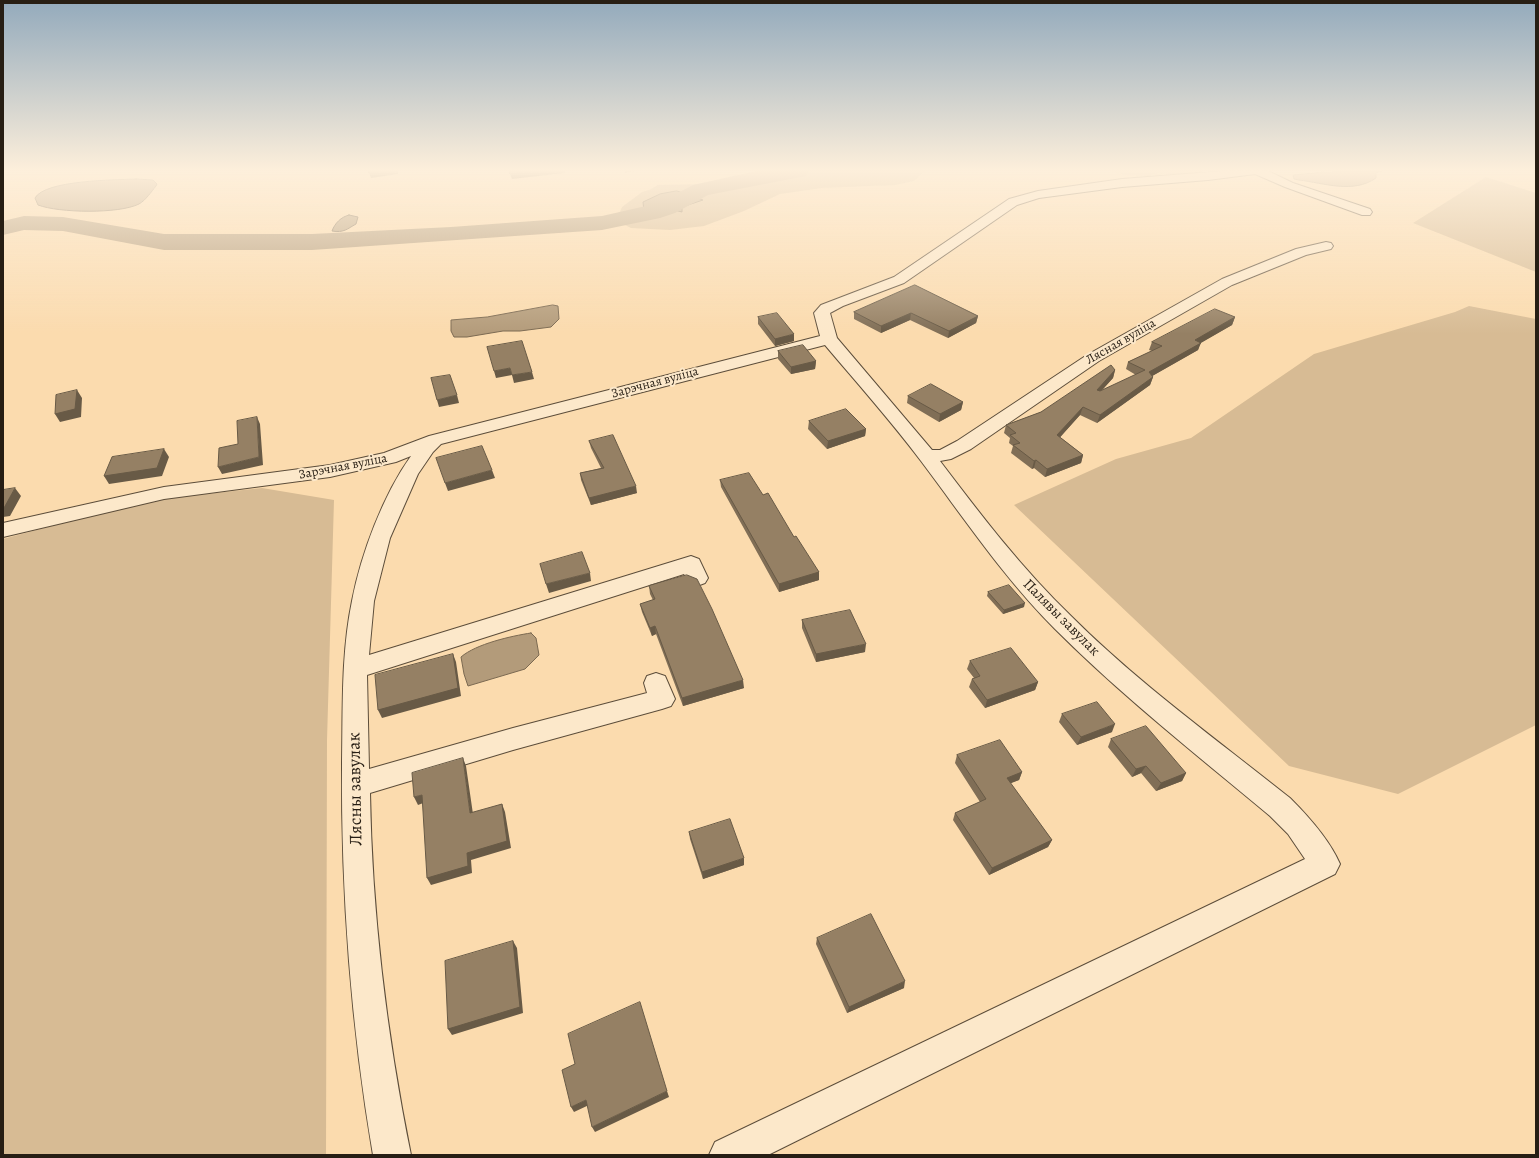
<!DOCTYPE html>
<meta charset="utf-8">
<style>
body{margin:0}
#map{position:relative;width:1539px;height:1158px;overflow:hidden;background:#fbdbae;font-family:Alegreya,serif}
canvas{display:block}
.frame{position:absolute;inset:0;border:4px solid #271e14;pointer-events:none}
</style>
<div id="map">
<canvas width="1539" height="1158"></canvas>
<div class="frame"></div>
</div>
<script>
const c = document.querySelector('canvas').getContext('2d');
c.lineJoin = 'round';
function fill(path, color) {
  c.fillStyle = color;
  c.fill(path, 'evenodd');
}
function stroke(path, color, width, dash) {
  c.strokeStyle = color;
  c.lineWidth = width;
  c.lineCap = dash ? 'butt' : 'round';
  c.setLineDash(dash || []);
  c.stroke(path);
}
function drawText(font, color, halo, rows, align = 'center') {
  c.font = font + ' Alegreya,serif';
  c.lineWidth = 4;
  c.setLineDash([]);
  c.textBaseline = 'middle';
  c.strokeStyle = halo;
  c.fillStyle = color;
  for (const [text, x, y, turn = 0] of rows) {
    c.save();
    c.translate(x, y);
    c.rotate((+turn || 0) * Math.PI / 180);
    c.textAlign = isNaN(turn) ? turn : align;
    if (halo) c.strokeText(text, 0, 0);
    c.fillText(text, 0, 0);
    c.restore();
  }
}
fill(new Path2D(`
 M761,171H925L914,181L895,185L822,188L780,194L744,211L704,226L670,230L631,228L611,218L612,216L619,214L622,207L642,192L649,190L658,185L702,184L733,181Z
 M1109,171H1206L1180,175L1158,173L1149,176L1125,175Z
 M1486,177L1536,193V272L1413,223Z
 M1469,306L1536,319V725L1398,794L1289,766L1014,505L1116,459L1191,438L1314,354L1455,312Z
 M262,488L334,500L327,740L326,1155H3V539L149,500Z`), '#d7bb94');
const water = new Path2D(`
 M1381,171L1376,173V178C1353,194 1324,183 1299,180L1294,179L1293,175L1325,172Z
 M136,179L153,180L157,184L156,186C151,192 146,200 139,204C119,214 59,213 38,205L35,198C45,180 115,180 136,179Z
 M677,191L703,200L682,207V212L667,208L652,213L644,211L643,202L660,194Z
 M349,215L358,217L356,224C347,229 344,233 332,231C335,223 341,217 349,215Z
 M553,305L558,306L559,319L551,327L520,331H503L467,337H454L451,331V320L487,317Z
 M531,633L536,638L539,655L525,669L468,686L464,674L461,657C476,644 511,636 531,633Z`);
fill(water, '#b39b7a');
stroke(water, '#7b6951', 1);
fill(new Path2D(`
 M756,171H809L806,176L708,195L675,213L660,218L602,230L312,250H164L63,231L24,230L3,235V221L24,216L63,217L164,234H312L451,227L602,216L659,203L693,185Z`), '#b39b7a');
const minor = new Path2D(`
 M1224,171H1268L1293,183L1370,209L1372,212L1370,215H1362L1285,187L1255,174L1208,180L1122,187L1039,198L1017,205L904,283L843,306L830,313L837,338L932,450H940L957,441L1087,355L1222,279L1296,249L1326,242L1331,243L1333,246L1331,249L1306,255L1232,285L1099,361L971,449L951,459L940,461C981,515 1022,569 1071,616C1138,683 1216,739 1290,798C1309,817 1329,839 1340,864L1335,874L768,1155H709L715,1142L1305,859L1288,834L1270,816C1197,755 1122,696 1055,629C1004,578 964,518 921,461C891,421 857,383 825,345L441,444L433,452L418,474L390,538L374,601L369,655L691,556L699,559L708,578L705,583L697,586L689,583L684,574L367,675L369,769L513,728L647,693L644,683L647,676L656,673L665,676L675,699L671,706L662,709L513,750L370,793C372,914 387,1036 411,1155H373C351,1025 341,894 342,762C343,709 341,654 352,601C361,554 383,495 411,456L396,462L330,477L164,499L3,537V523L164,487L330,465L384,453L429,436L820,336L814,313L821,305L894,277L1009,199L1038,191L1122,179Z`);
stroke(minor, '#5c4d3a', 2);
fill(minor, '#fce8ca');
fill(new Path2D(`
 M915,285L978,316L976,323L948,338L910,320L881,333L854,319V312Z
 M758,317L794,341L775,346L758,324Z
 M1235,317L1232,325L1200,343L1198,350L1152,376L1153,377L1150,385L1097,423L1080,415L1060,437L1083,455L1081,463L1045,477L1034,468L1032,469L1011,453L1013,446L1009,443L1010,438L1004,433L1006,425L1041,412L1115,370L1113,378L1101,391L1136,375L1126,369L1128,362L1152,351L1149,350L1152,342Z
 M778,351L816,361L815,369L791,374L778,359Z
 M908,396L963,402L961,410L939,422L907,403Z
 M809,421L866,429L865,436L827,449L808,429Z
 M589,441L637,493L591,505L581,480L580,473L601,468L591,448Z
 M720,480L763,495L819,572V580L779,592L721,487Z
 M649,586L744,688L683,706L656,634L652,636L642,612L640,604L653,600L650,594Z
 M988,592L1024,607L1003,614L987,596Z
 M802,620L865,652L816,662L802,628Z
 M970,661L1038,682L1035,690L985,708L969,687L972,679L974,678L967,669Z
 M1062,714L1112,732L1077,745L1059,722Z
 M1111,739L1186,773L1182,781L1156,791L1141,773L1132,777L1108,747Z
 M957,755L1022,772L1019,780L1010,783L1052,840L1048,847L989,875L953,820L955,813L980,802L955,763Z
 M689,832L744,865L703,879L690,839Z
 M817,938L904,988L847,1013L816,944Z`), '#806e56');
fill(new Path2D(`
 M379,171H398V174L371,178L369,173Z
 M529,171H565V173L512,179L510,174Z
 M625,171H635L625,173Z
 M911,313L910,320L881,333V326Z
 M978,316L976,323L948,338L949,331Z
 M1235,317L1232,325L1194,347L1201,343L1198,350L1147,379L1149,372L1195,340Z
 M794,334V341L775,346V339Z
 M816,361L815,369L791,374V367Z
 M510,368L512,375L496,378L494,371Z
 M1115,370L1113,378L1095,398L1097,390Z
 M532,372L534,379L514,383L512,375Z
 M1153,377L1150,385L1097,423L1100,415Z
 M77,390L82,398L81,417L60,422L55,414Z
 M457,395L459,403L439,407L437,400Z
 M963,402L961,410L939,422L940,414Z
 M1083,407L1080,415L1055,443L1057,435Z
 M257,417L260,424L263,465L222,474L218,467L259,457Z
 M866,429L865,436L827,449L828,441Z
 M164,449L169,457L162,476L109,484L104,476Z
 M1083,455L1081,463L1045,477L1047,469Z
 M1036,460L1034,468L1032,469L1034,461Z
 M492,470L495,478L448,491L445,483Z
 M636,486L637,493L591,505L589,498Z
 M15,488L21,496L10,516L3,517V508Z
 M819,572V580L779,592V584Z
 M590,573L591,581L549,593L546,584Z
 M1025,603L1024,607L1003,614L1004,610Z
 M655,626L656,634L652,636L650,628Z
 M866,644L865,652L816,662V654Z
 M453,654L456,662L461,696L382,718L378,710Z
 M743,680L744,688L683,706L682,698Z
 M1038,682L1035,690L985,708L987,700Z
 M1115,724L1112,732L1077,745L1081,737Z
 M463,758L466,766L474,821L470,813Z
 M1146,766L1141,773L1132,777L1136,769Z
 M1022,772L1019,780L1004,786L1007,778Z
 M1186,773L1182,781L1156,791L1161,783Z
 M422,795L426,802L418,805L414,797Z
 M502,804L505,812L511,848L471,860L472,873L431,885L427,878L467,853Z
 M1052,840L1048,847L989,875L992,868Z
 M744,858V865L703,879L702,872Z
 M513,941L517,948L523,1013L452,1035L448,1029Z
 M905,981L904,988L847,1013L849,1007Z
 M667,1091L669,1097L595,1132L592,1127Z
 M586,1100L589,1105L574,1112L571,1107Z`), '#685a46');
const building = new Path2D(`
 M369,171H379L369,173Z
 M510,171H529L510,174Z
 M915,285L978,316L949,331L911,313L881,326L854,312Z
 M1215,309L1235,317L1195,340L1201,343L1149,372L1153,377L1100,415L1083,407L1057,435L1083,455L1047,469L1036,460L1034,461L1013,445L1020,443L1010,435L1016,433L1006,425L1041,412L1111,365L1115,370L1097,390L1100,391L1145,370L1128,362L1162,346L1152,342Z
 M777,313L794,334L775,339L758,317Z
 M522,341L532,372L512,375L510,368L494,371L487,347Z
 M803,345L816,361L791,367L778,351Z
 M450,375L457,395L437,400L431,378Z
 M931,384L963,402L940,414L908,396Z
 M77,390L75,409L55,414L56,395Z
 M846,409L866,429L828,441L809,421Z
 M257,417L259,457L218,467L219,448L238,444L237,421Z
 M613,435L636,486L589,498L580,473L604,468L589,441Z
 M482,446L492,470L445,483L436,458Z
 M164,449L157,468L104,476L112,457Z
 M749,473L763,495L768,493L794,537L796,536L819,572L779,584L720,480Z
 M15,488L4,508H3V490Z
 M582,552L590,573L546,584L540,564Z
 M687,575L697,579L712,609L743,680L682,698L655,626L650,628L640,604L655,599L649,586Z
 M1009,585L1025,603L1004,610L988,592Z
 M850,610L866,644L816,654L802,620Z
 M1011,648L1038,682L987,700L972,679L980,676L970,661Z
 M453,654L458,688L378,710L375,675Z
 M1097,702L1115,724L1081,737L1062,714Z
 M1146,726L1186,773L1161,783L1146,766L1136,769L1111,739Z
 M1000,740L1022,772L1007,778L1052,840L992,868L955,813L986,799L957,755Z
 M463,758L470,813L502,804L507,841L467,853L468,866L427,878L422,795L414,797L412,773Z
 M730,819L744,858L702,872L689,832Z
 M871,914L905,981L849,1007L817,938Z
 M513,941L520,1007L448,1029L445,961Z
 M640,1002L667,1091L592,1127L586,1100L571,1107L562,1070L575,1064L568,1034Z`);
fill(building, '#958064');
stroke(building, '#685a46', 1);
const sky = c.createLinearGradient(0, 0, 0, 334);
sky.addColorStop(0, '#93aabc');
sky.addColorStop(0.51, '#fdefdb');
sky.addColorStop(1, '#fdefdb00');
c.fillStyle = sky;
c.fillRect(0, 0, 1539, 334);
drawText('13px', '#271e14', '#fce8ca', [
 ["Лясная вуліца",1121,342,-30],
 ["Зарэчная вуліца",655,383,-15],
 ["Зарэчная вуліца",343,467,-11]
]);
drawText('15px', '#271e14', '#fce8ca', [
 ["Палявы завулак",1061,618,45]
]);
drawText('18px', '#271e14', '#fce8ca', [
 ["Лясны завулак",356,789,-91]
]);
</script>
